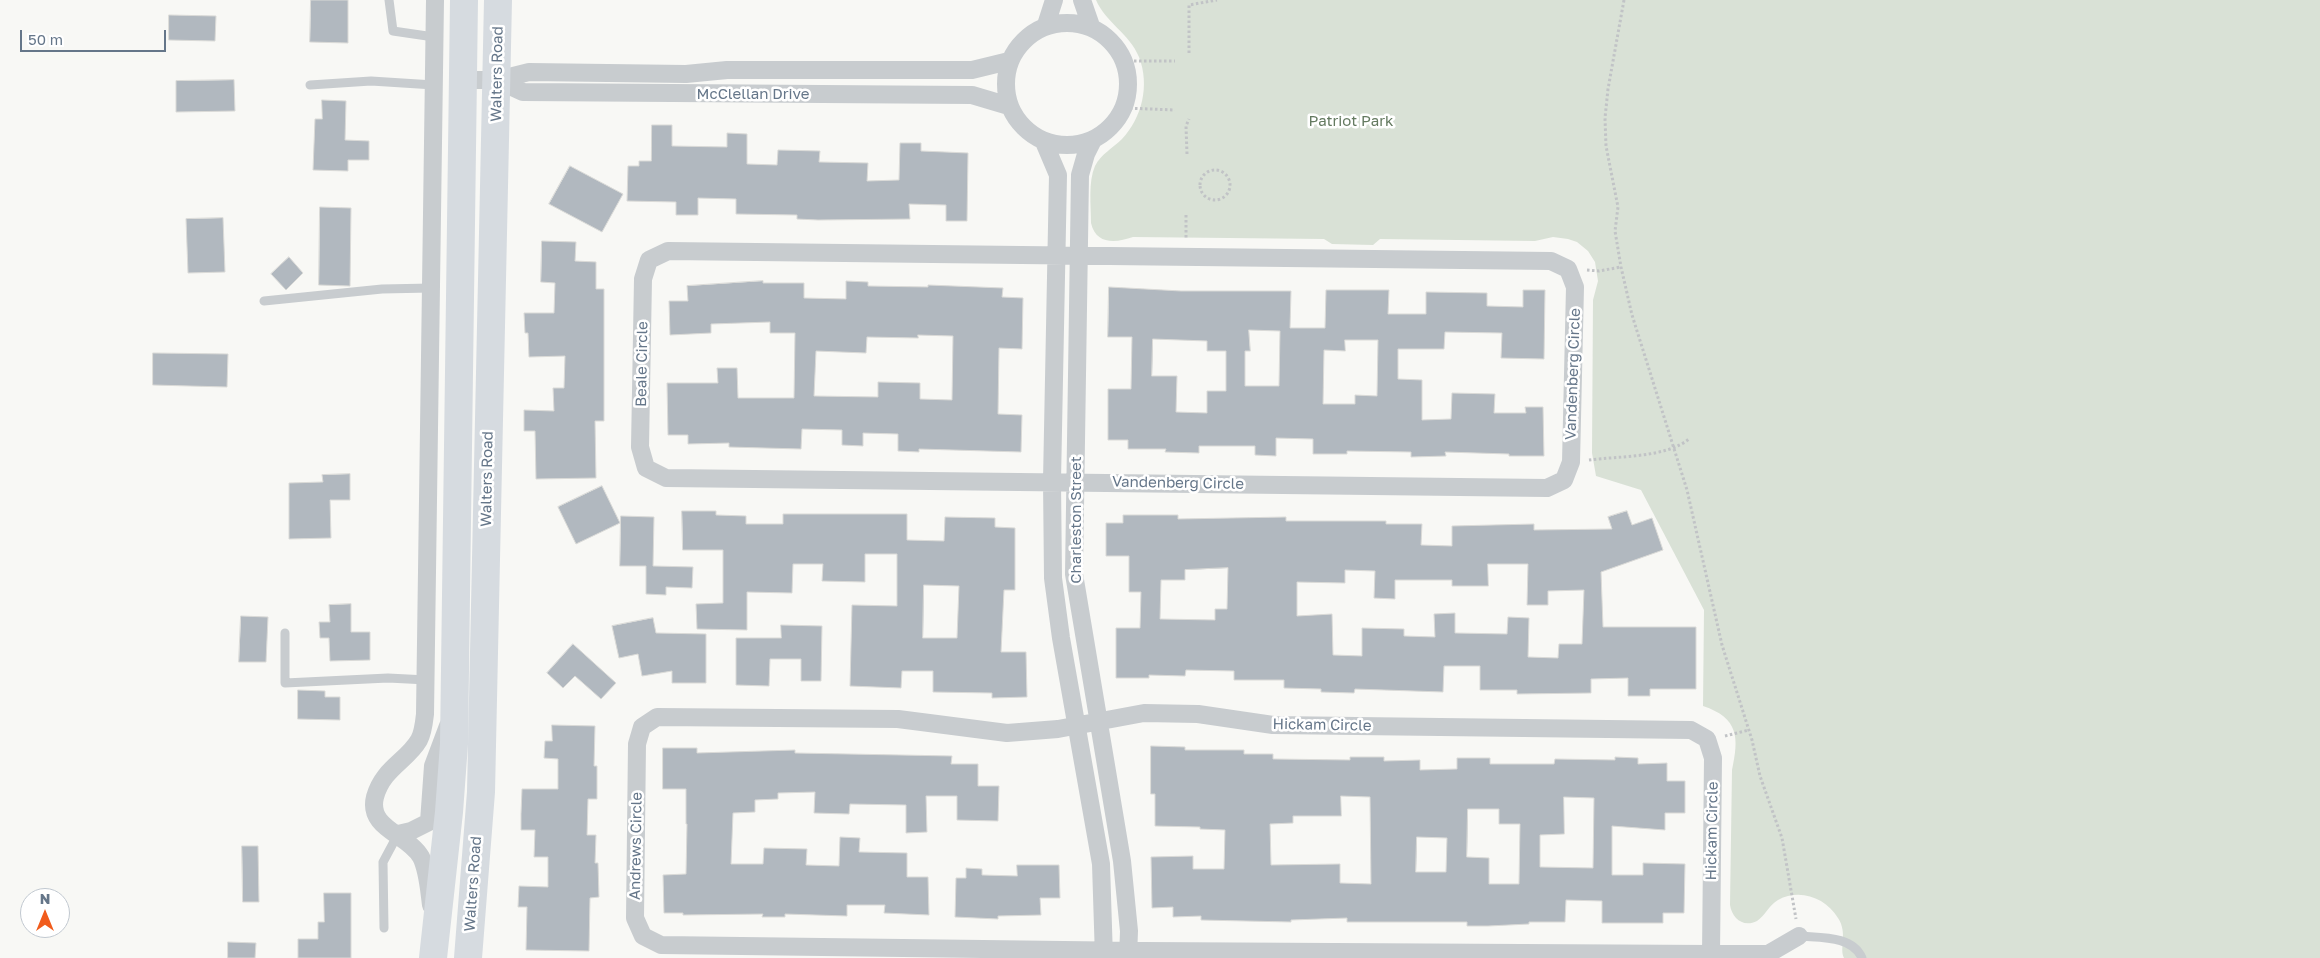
<!DOCTYPE html>
<style>
body{margin:0}
#map{position:relative;width:2320px;height:958px;overflow:hidden;background:#f8f8f5;font-family:"Golos Text",sans-serif}
canvas{display:block}
.north{position:absolute;left:20px;top:888px;width:50px;height:50px;box-sizing:border-box;background:#fff;border:1px solid #c1c8d0;border-radius:50%;rotate:0deg;font-size:14px;font-weight:700;line-height:20px;text-align:center;color:#657689}
.north::after{content:'';display:block;margin:auto;width:18px;height:22px;background:#f15c1c;clip-path:polygon(50% 0,100% 100%,50% 72%,0 100%)}
.scale{position:absolute;left:20px;top:30px;width:146px;height:22px;box-sizing:border-box;border:2px solid #657689;border-top:0;padding-left:6px;font-size:15px;line-height:18px;white-space:nowrap;color:#657689;-webkit-text-stroke:4px #fff;paint-order:stroke}
</style>
<div id="map">
<canvas width="2320" height="958"></canvas>
<div class="north">N</div>
<div class="scale">50 m</div>
</div>
<script>
const c = document.querySelector('canvas').getContext('2d');
c.lineJoin = 'round';
function fill(path, color) {
  c.fillStyle = color;
  c.fill(path, 'evenodd');
}
function stroke(path, color, width, dash) {
  c.strokeStyle = color;
  c.lineWidth = width;
  c.lineCap = dash ? 'butt' : 'round';
  c.setLineDash(dash || []);
  c.stroke(path);
}
function drawText(font, color, halo, rows, align = 'center') {
  c.font = font + ' "Golos Text",sans-serif';
  c.lineWidth = 5;
  c.setLineDash([]);
  c.textBaseline = 'middle';
  c.strokeStyle = halo;
  c.fillStyle = color;
  for (const [text, x, y, turn = 0] of rows) {
    c.save();
    c.translate(x, y);
    c.rotate((+turn || 0) * Math.PI / 180);
    c.textAlign = isNaN(turn) ? turn : align;
    if (halo) c.strokeText(text, 0, 0);
    c.fillText(text, 0, 0);
    c.restore();
  }
}
fill(new Path2D(`
 M1096,0H2320V958H1844C1839,948 1848,933 1838,918C1826,898 1800,888 1778,900C1769,905 1765,916 1757,921C1743,928 1732,918 1730,905L1732,770C1739,738 1739,718 1703,706L1704,610L1641,490L1596,476L1592,453L1593,300L1598,281L1595,262L1588,251L1577,242L1568,239L1553,237L1535,241L1380,239L1373,245L1332,244L1324,239L1133,237C1116,243 1096,245 1091,223C1091,205 1088,182 1095,166C1101,154 1113,148 1122,139C1142,118 1150,85 1139,57C1129,33 1106,23 1096,0Z`), '#d9e1d6');
const building = new Path2D(`
 M311,0H348V43L310,42Z
 M169,15L216,16L215,41L169,40Z
 M234,80L235,111L176,112V81Z
 M322,100L346,101L345,140L369,141V160H348V171L313,170L315,119H322Z
 M652,125H672V146L727,147V133L747,134V164L777,165L778,150L820,151L819,162L868,163L867,181L899,180L900,143H921V151L968,153L967,221H946V205L909,204L910,219L818,220L797,219V215L736,214V199L698,198V215H676V202L627,201L628,166H639V161H651Z
 M570,166L623,194L602,232L549,204Z
 M320,207L351,208L350,286L319,285Z
 M223,218L225,272L188,273L186,219Z
 M542,241L576,242L575,261L596,262V289H604V421H595L596,478L536,479L535,431H524V410L554,411L553,388H564L565,356L529,357L528,333H525L524,313H554L555,283L541,282Z
 M289,257L303,273L286,290L271,274Z
 M763,281V283H804V298L846,299V281L868,282V286L928,287V285L1003,288L1002,297L1023,298L1022,349L999,348L998,414L1022,415L1021,452L919,449V452L898,451V434L863,433V446L842,445V430L802,429L801,449L729,447V443L688,444V435H668L667,383H718L717,368H737L738,398H794L795,333H770V322L711,324V333L670,335L669,301H688L687,286ZM918,335L953,336L952,400L920,399V383L878,382V397L814,396L816,351L866,353L867,337L918,338Z
 M1109,287L1181,291H1291L1290,328H1325L1326,290H1389L1388,314H1426V292L1487,293V306L1523,307V290H1545L1544,359L1501,358L1502,333L1445,332L1444,349H1398V379L1422,380V420L1451,419L1452,393L1495,394L1494,413H1526L1525,407H1543L1544,456H1509V454L1445,452L1446,456L1411,457V452L1347,451V454H1313V439L1276,438V456L1255,455V446H1199V453L1165,452L1166,449H1128V440H1108V389H1131L1132,337H1108ZM1249,330L1280,331L1279,386H1245V351H1250ZM1153,339L1207,341V351H1226V391H1207V413L1176,412L1177,376H1152ZM1345,340H1378L1377,396L1355,395V404H1323L1324,350L1345,351Z
 M153,353L228,354L227,387L153,385Z
 M350,474V500H330L331,538L289,539V483L323,482L322,475Z
 M602,486L620,523L576,544L558,507Z
 M682,511H716V515L746,516V524H783V514H907V540L944,541L945,517L995,518V527L1015,528V590H1004L1001,652H1026L1027,697L992,698V693L933,692V671H902L901,688L850,686L852,605L897,606V554H865V582L822,581L823,564H793L792,593L747,592V630L697,629L696,604L723,603V550H683ZM924,585L959,586L957,638H923Z
 M1627,511L1632,525L1652,518L1663,550L1601,572L1603,627H1696V689H1650V696H1628V678L1591,679V693L1517,694V690H1480V666H1444L1443,692L1355,689L1354,693L1321,692V689L1284,688V680H1234V671L1186,670L1185,676L1149,675V678H1116V628H1140L1141,592H1129V556H1106V523H1123V515H1178V519L1286,517V521H1386V524H1422L1421,545L1452,546V526L1534,524V530L1612,529L1608,517ZM1488,564H1528L1527,605H1548V591L1584,590L1582,644H1559L1558,658L1528,657L1529,618L1508,617L1507,634L1455,633V613L1434,614L1435,637L1404,636V629L1362,628V656L1333,655L1332,614L1297,616V582L1345,583V570L1375,571L1374,598L1395,599V580H1452V586H1488ZM1228,568L1227,609H1215V620L1160,619L1161,580H1185V570Z
 M621,516L654,517L653,566L693,567L692,588L666,587V595L646,594V566H620Z
 M351,604V632H370V660L330,661L329,638H320L319,622H330L329,605Z
 M241,616L268,617L266,662H239Z
 M653,618L656,633L706,634V683H672V671L642,676L638,654L619,658L612,626Z
 M781,625L822,626L821,681H801V659H770L769,686L736,685V638H781Z
 M573,644L616,683L601,699L575,676L563,688L547,673Z
 M298,690L325,691V697H340V720L298,719Z
 M552,725L595,726L594,766H597V799H588L587,835H596L595,863H598L599,897L590,898L589,951L526,950L527,907H518L519,886L548,887V857H534L535,830H521V814L522,789H558V759L544,758L545,741H552Z
 M1151,746L1185,747V750H1244V754H1273V759L1350,760V757H1384V761L1420,760V770L1457,769V758H1490V764H1554L1555,759L1615,760V757L1638,758V764L1667,763V781H1685V813H1665V830L1612,826V875H1643V863L1685,864L1684,913H1663V923H1602V901L1566,900L1565,922H1529V924L1488,926H1467V922H1347V918L1291,920V922L1201,920V916L1173,917V907L1152,908L1151,857L1193,856V869H1224L1225,830L1200,829V827L1155,826V794H1151ZM1341,796L1370,797L1371,884L1340,883V864L1271,865L1270,824L1293,823V816H1341ZM1564,797L1594,798L1593,868L1540,867V835L1564,834ZM1468,809H1499V824H1520L1519,884H1489V858L1467,857ZM1417,837L1447,838L1446,872H1416Z
 M663,748H697V753L795,750V753L952,756L951,764H978V786H999L998,821L957,820V796H926L927,832L906,833V805L850,804L849,814L814,813L815,792L778,793V799L755,800V812L733,813L731,864H763L764,848L807,849L806,865L839,866L840,837L860,838L859,852L907,853V877H928L929,915L884,913L885,905H847V916L785,914V917H762L763,914L683,915V913H664L663,875L686,874L687,824H686V789H663Z
 M242,846H258L259,902H243Z
 M1017,865H1059L1060,898H1040L1041,915L998,916V919L955,917L956,878H966V868L982,869V875L1017,876Z
 M324,893H351V958H298V939H318V922H324Z
 M228,942L256,943L255,958H228Z`);
fill(building, '#b1b8bf');
stroke(building, '#dadad7', 1);
stroke(new Path2D(`
 M1624,0L1608,89L1605,118L1606,146L1618,207L1615,231L1621,267L1632,315L1687,490L1722,645L1752,740L1760,776L1782,838L1796,919
 M1189,53V5L1217,0
 M1124,61H1175
 M1125,108L1175,110
 M1187,154L1186,126L1189,119
 M1200 185a15 15 0 1 1 30 0a15 15 0 1 1-30 0Z
 M1186,215V239
 M1587,270L1599,271L1621,267
 M1589,460C1618,456 1668,458 1690,438
 M1725,736L1749,730`), '#c1c3c6', 3, [2.5, 2.5]);
stroke(new Path2D(`
 M389,0L393,31L434,37
 M310,85L371,81L434,85
 M264,301L382,289L431,288
 M285,633V683L388,678L427,680
 M384,928L383,862L398,834
 M1799,936C1820,938 1852,935 1862,958`), '#c8cccf', 9);
stroke(new Path2D(`
 M1082,0L1091,26
 M1006 84a61 61 0 1 1 122 0a61 61 0 1 1-122 0Z
 M1046,25L1054,0
 M463,80H497L529,72L686,74L727,70H972L1009,61
 M497,80L523,92L972,95L1009,106
 M1093,140L1086,154L1080,175L1074,574L1122,861L1129,931L1128,958
 M1044,142L1058,175L1052,481L1053,578L1061,638L1101,864L1104,958
 M668,251L1551,261L1568,269L1575,287L1571,462L1564,480L1547,488L666,478L646,468L640,447L643,279L649,260Z
 M1144,713L1198,714L1273,725L1691,730L1707,739L1713,758L1711,954L1144,951L661,945L643,936L635,918L637,744L642,727L657,717L898,719L1007,733L1058,729Z
 M398,834L411,831L429,822L433,766L448,726
 M431,905C429,890 428,871 421,857C408,834 367,829 375,797C383,768 407,761 419,740C423,733 424,723 425,714L435,0
 M1711,954H1768L1799,936`), '#c8cccf', 18);
stroke(new Path2D(`
 M433,958L449,812L454,744L464,0
 M468,958L481,792L498,0`), '#d6dbe0', 28);
drawText('15px', '#657689', '#fff', [
 ["Walters Road",497,74,-89],
 ["McClellan Drive",753,94],
 ["Beale Circle",642,364,-89],
 ["Vandenberg Circle",1573,374,-88],
 ["Walters Road",487,479,-89],
 ["Vandenberg Circle",1178,483,1],
 ["Charleston Street",1076,520,-90],
 ["Hickam Circle",1322,725,1],
 ["Hickam Circle",1712,831,-89],
 ["Andrews Circle",636,846,-89],
 ["Walters Road",473,884,-86]
]);
drawText('15px', '#647a60', '#fff', [
 ["Patriot Park",1351,121]
]);
</script>
